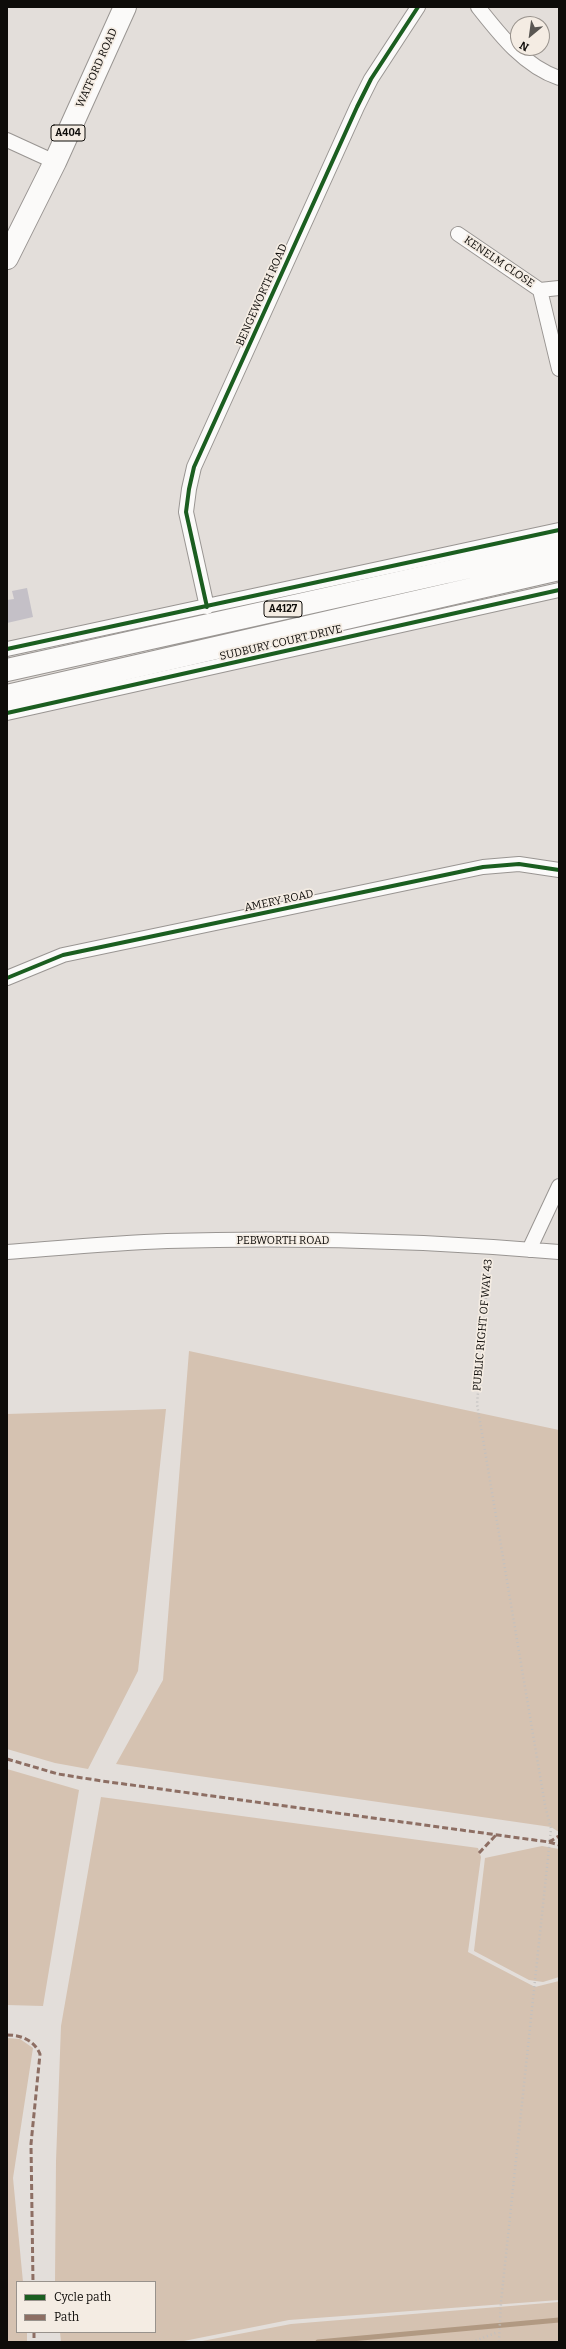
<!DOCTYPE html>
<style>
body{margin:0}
#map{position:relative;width:566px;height:2349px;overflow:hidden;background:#e3deda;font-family:Bitter,serif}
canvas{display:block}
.frame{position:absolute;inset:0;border:8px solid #0e0c09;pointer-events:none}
.legend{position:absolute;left:16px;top:2281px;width:140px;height:52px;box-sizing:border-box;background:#f4ece3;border:1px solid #98928c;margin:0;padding:5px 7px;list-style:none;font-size:12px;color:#0e0c09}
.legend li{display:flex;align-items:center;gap:8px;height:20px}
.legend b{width:20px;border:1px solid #98928c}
.north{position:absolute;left:510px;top:16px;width:40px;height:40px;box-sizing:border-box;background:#f4ece3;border:1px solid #98928c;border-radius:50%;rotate:209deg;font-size:11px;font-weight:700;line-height:16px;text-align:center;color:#0e0c09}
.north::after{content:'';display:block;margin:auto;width:14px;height:18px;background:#595652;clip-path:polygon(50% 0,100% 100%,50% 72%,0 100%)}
</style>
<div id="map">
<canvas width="566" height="2349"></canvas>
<div class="frame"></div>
<ul class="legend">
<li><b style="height:5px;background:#1b5e20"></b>Cycle path</li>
<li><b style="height:5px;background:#8d6e63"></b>Path</li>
</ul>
<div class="north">N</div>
</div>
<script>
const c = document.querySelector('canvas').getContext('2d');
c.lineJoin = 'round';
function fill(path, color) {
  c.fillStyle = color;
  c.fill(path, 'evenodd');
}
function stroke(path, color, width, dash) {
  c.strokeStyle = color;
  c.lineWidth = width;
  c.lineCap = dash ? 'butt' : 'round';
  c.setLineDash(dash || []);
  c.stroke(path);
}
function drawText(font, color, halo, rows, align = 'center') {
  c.font = font + ' Bitter,serif';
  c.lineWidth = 3.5;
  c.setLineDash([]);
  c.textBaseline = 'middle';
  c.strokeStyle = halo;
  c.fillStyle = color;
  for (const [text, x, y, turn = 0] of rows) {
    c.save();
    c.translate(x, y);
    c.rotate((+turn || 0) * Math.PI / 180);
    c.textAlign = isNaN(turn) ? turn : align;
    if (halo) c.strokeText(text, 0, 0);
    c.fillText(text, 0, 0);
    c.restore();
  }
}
fill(new Path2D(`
 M189,1351L559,1430V1832L551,1827L116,1764L163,1680Z
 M166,1409L138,1671L88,1769L55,1763L7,1749V1414Z
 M7,1769L79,1790L43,2006L7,2005Z
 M101,1797L478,1848L481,1857L468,1952L535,1987L559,1981V2300L289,2320L179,2342H61L60,2332H155V2282H55L56,2161L61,2026Z
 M542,1846L559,1849V1977L543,1982L529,1980L474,1951L485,1858Z
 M7,2038L20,2039L33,2048L13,2178L23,2282H17V2332H27V2342H7Z
 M559,2302V2342H197L291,2324Z`), '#d5c2b1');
stroke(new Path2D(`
 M318,2342L559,2320`), '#b19982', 5);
fill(new Path2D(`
 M27,588L33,617L7,623V600L14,599L12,591Z`), '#c4c0c7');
const street = new Path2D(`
 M478,7C500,35 524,66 559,78
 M7,140L55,162
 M458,234L540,290L559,369
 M540,290L559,288
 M207,607L186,512L189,489L194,467L357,107L371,79L418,7
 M7,649L559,530
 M7,713L559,590
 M7,978L63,955L483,867L519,864L559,870
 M529,1250L559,1186
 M7,1252C60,1248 114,1243 167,1241C297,1237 429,1241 559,1252`);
const primary = new Path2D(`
 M7,258L55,162L125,7
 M7,670L559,547
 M7,696L559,569`);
stroke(street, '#999592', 16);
stroke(primary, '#999592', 24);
stroke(new Path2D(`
 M489,1262L477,1404L545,1805L551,1829L501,2302L499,2342
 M472,2342L498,2332`), '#c2c0bf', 2.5, [1, 3]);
stroke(street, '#fbfaf9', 14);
stroke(primary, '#fbfaf9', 22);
stroke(new Path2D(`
 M7,1759L58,1774L102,1781L549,1842L559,1845
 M549,1842L559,1836
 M479,1853L496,1835
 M7,2035C21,2035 34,2040 40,2054L31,2144L33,2282
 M34,2332V2342`), '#8d6e63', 3, [6, 3]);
stroke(new Path2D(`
 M207,607L186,512L189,489L194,467L357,107L371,79L418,7
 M7,649L559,530
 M7,713L559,590
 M7,978L63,955L483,867L519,864L559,870`), '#1b5e20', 4);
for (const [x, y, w] of [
 [68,133,34],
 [283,609,38]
]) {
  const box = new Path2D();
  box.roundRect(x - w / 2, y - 8, w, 16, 3);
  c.fillStyle = '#f4ece3';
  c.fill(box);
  stroke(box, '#0e0c09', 1);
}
drawText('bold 10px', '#0e0c09', null, [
 ["A404",68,133],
 ["A4127",283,609]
]);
drawText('11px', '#0e0c09', '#f4ece3', [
 ["WATFORD ROAD",97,68,-66],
 ["KENELM CLOSE",499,262,34],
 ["BENGEWORTH ROAD",262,295,-66],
 ["SUDBURY COURT DRIVE",281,643,-13],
 ["AMERY ROAD",279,901,-12],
 ["PEBWORTH ROAD",283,1241],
 ["PUBLIC RIGHT OF WAY 43",483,1325,-85]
]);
</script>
